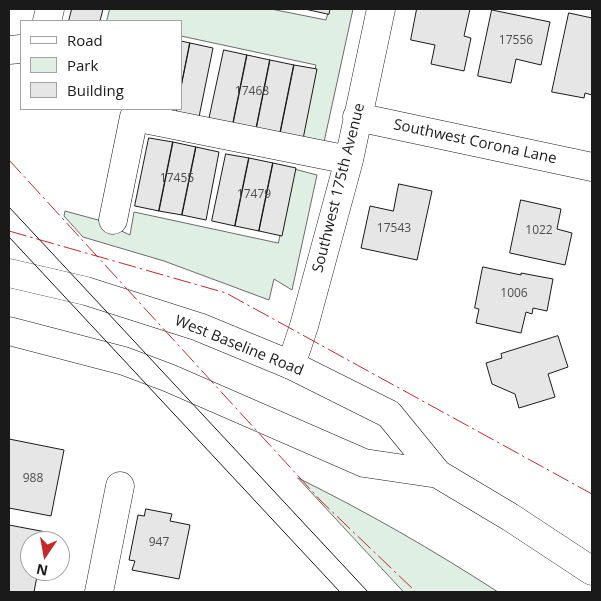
<!DOCTYPE html>
<style>
body{margin:0}
#map{position:relative;width:601px;height:601px;overflow:hidden;background:#fff;font-family:"Open Sans",sans-serif}
canvas{display:block}
.frame{position:absolute;inset:0;border:10px solid #1a1a1a;pointer-events:none}
.legend{position:absolute;left:20px;top:20px;width:162px;height:90px;box-sizing:border-box;background:#fff;border:1px solid #a3a3a3;margin:0;padding:6px 9px;list-style:none;font-size:15px;color:#1a1a1a}
.legend li{display:flex;align-items:center;gap:10px;height:25px}
.legend b{width:25px;border:1px solid #a3a3a3}
.north{position:absolute;left:20px;top:531px;width:50px;height:50px;box-sizing:border-box;background:#fff;border:1px solid #a3a3a3;border-radius:50%;rotate:192deg;font-size:14px;font-weight:700;line-height:20px;text-align:center;color:#1a1a1a}
.north::after{content:'';display:block;margin:auto;width:18px;height:22px;background:#c62828;clip-path:polygon(50% 0,100% 100%,50% 72%,0 100%)}
</style>
<div id="map">
<canvas width="601" height="601"></canvas>
<div class="frame"></div>
<ul class="legend">
<li><b style="height:6px;background:#fff"></b>Road</li>
<li><b style="height:14px;background:#e0efe3"></b>Park</li>
<li><b style="height:14px;background:#e6e6e6"></b>Building</li>
</ul>
<div class="north">N</div>
</div>
<script>
const c = document.querySelector('canvas').getContext('2d');
c.lineJoin = 'round';
function fill(path, color) {
  c.fillStyle = color;
  c.fill(path, 'evenodd');
}
function stroke(path, color, width, dash) {
  c.strokeStyle = color;
  c.lineWidth = width;
  c.lineCap = dash ? 'butt' : 'round';
  c.setLineDash(dash || []);
  c.stroke(path);
}
function drawText(font, color, halo, rows, align = 'center') {
  c.font = font + ' "Open Sans",sans-serif';
  c.lineWidth = 4;
  c.setLineDash([]);
  c.textBaseline = 'middle';
  c.strokeStyle = halo;
  c.fillStyle = color;
  for (const [text, x, y, turn = 0] of rows) {
    c.save();
    c.translate(x, y);
    c.rotate((+turn || 0) * Math.PI / 180);
    c.textAlign = isNaN(turn) ? turn : align;
    if (halo) c.strokeText(text, 0, 0);
    c.fillText(text, 0, 0);
    c.restore();
  }
}
const green = new Path2D(`
 M110,9H271L326,20L329,9H353L324,142L301,139L316,65L181,36V21H107Z
 M294,169L317,175L292,290L274,279L269,300L164,261L83,237L64,216L65,211L98,220L130,235L134,212L278,243Z
 M298,478C367,512 433,550 498,592H404Z`);
fill(green, '#e0efe3');
stroke(green, '#6a6a6a', 1);
const building = new Path2D(`
 M72,9H103L100,21H69Z
 M305,9H330L329,14Z
 M417,9H470L464,36L471,38L464,71L431,64L435,45L411,40Z
 M492,10L550,22L541,65L516,59L511,83L478,76Z
 M569,13L592,18V95L585,93L584,98L552,92Z
 M181,41L190,43L181,87Z
 M190,43L213,48L199,117L176,113L177,109H181V87Z
 M224,50L247,55L233,124L209,120Z
 M247,55L270,60L256,130L233,124Z
 M270,60L294,65L280,134L256,130Z
 M294,65L317,69L303,139L280,134Z
 M149,138L173,142L159,211L135,206Z
 M173,142L196,147L182,215L159,211Z
 M196,147L219,152L206,220L182,215Z
 M226,154L249,158L235,226L212,221Z
 M249,158L273,163L259,231L235,226Z
 M273,163L296,168L282,236L259,231Z
 M399,184L432,191L417,260L361,248L370,206L393,211Z
 M521,200L561,209L557,229L572,233L565,265L510,253Z
 M483,267L521,275V273L553,279L547,311L533,308L532,314L526,312L521,333L476,323L479,309L475,308Z
 M558,336L568,367L548,374L555,397L519,408L515,394L492,384L486,363L502,358L501,354Z
 M9,439L64,450L51,516L9,508Z
 M146,509L172,514L170,521L190,525L179,579L132,570L135,561L129,560L138,515L144,516Z
 M9,525L46,532L45,541H30V571H38L34,592H9Z`);
fill(building, '#e6e6e6');
stroke(building, '#1a1a1a', 1);
const minor = new Path2D(`
 M47,21L50,9
 M9,50L21,49
 M357,117L592,167
 M113,220L134,117L349,160
 M291,365L304,326L349,160L381,9
 M99,592L120,486`);
const major = new Path2D(`
 M9,273L86,291L199,327L291,365L389,414L438,474L510,517L592,571
 M9,331L124,361L169,378L364,463L438,474`);
stroke(minor, '#1a1a1a', 29);
stroke(major, '#1a1a1a', 29);
stroke(minor, '#fff', 28);
stroke(major, '#fff', 28);
stroke(new Path2D(`
 M9,207L368,592
 M9,237L340,592`), '#1a1a1a', 1);
stroke(new Path2D(`
 M9,160L321,501L416,592
 M9,231L226,293L592,494`), '#c62828', 1, [18, 4, 2.5, 4]);
drawText('12px', '#4d4d4d', null, [
 ["17556",516,41],
 ["17468",252,92],
 ["17455",177,179],
 ["17479",254,195],
 ["17543",394,229],
 ["1022",539,231],
 ["1006",514,294],
 ["988",33,479],
 ["947",159,543]
]);
drawText('15px', '#1a1a1a', '#fff', [
 ["Southwest Corona Lane",475,142,12],
 ["Southwest 175th Avenue",339,188,-76],
 ["West Baseline Road",239,346,22]
]);
</script>
